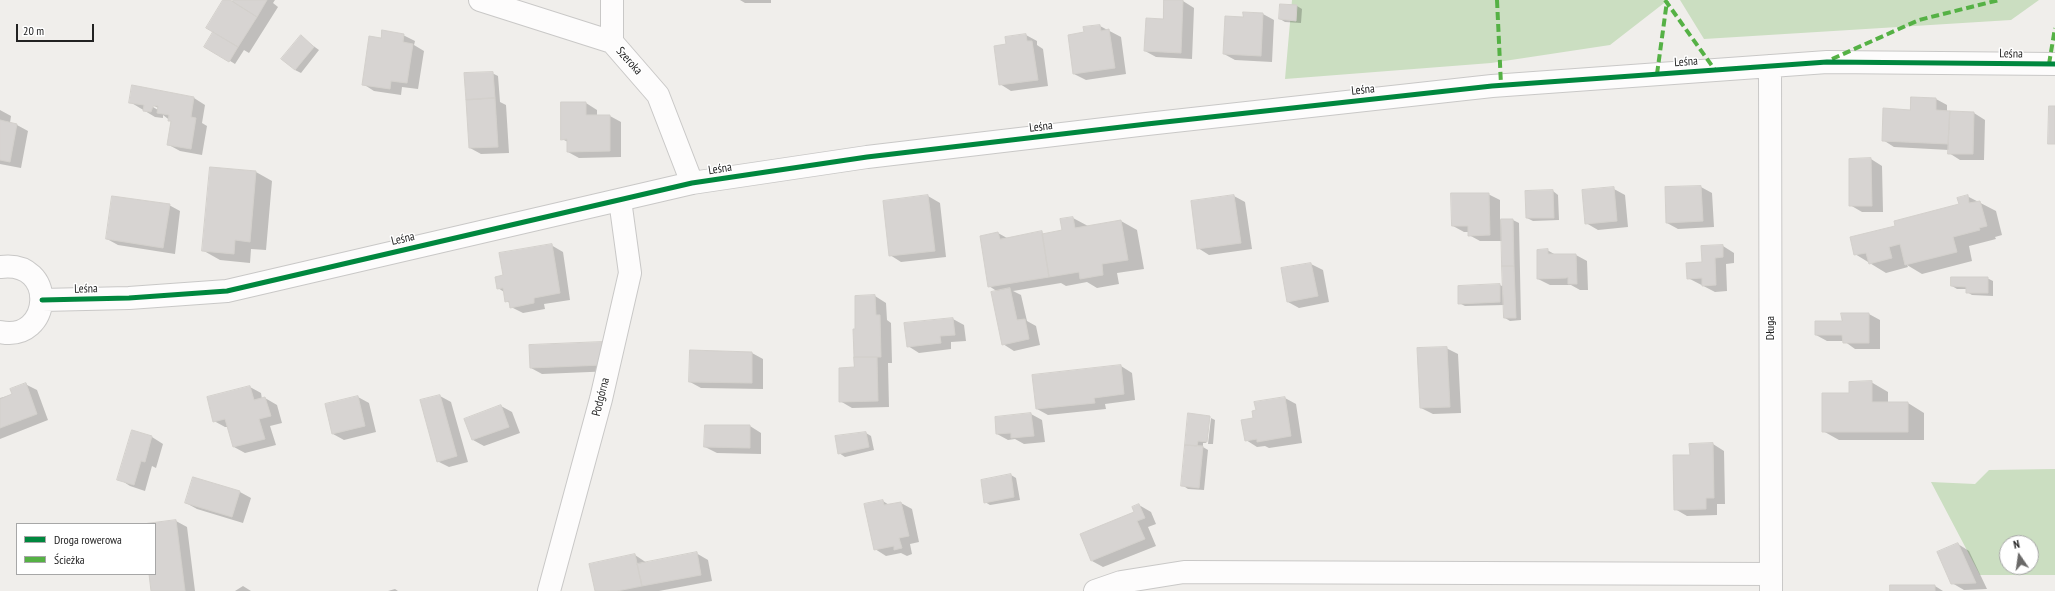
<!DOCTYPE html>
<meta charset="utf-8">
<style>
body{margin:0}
#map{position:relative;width:2055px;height:591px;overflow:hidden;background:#f0eeeb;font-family:"PT Sans Narrow",sans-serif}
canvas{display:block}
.legend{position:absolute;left:16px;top:523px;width:140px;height:52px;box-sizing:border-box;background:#fff;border:1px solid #a7a7a7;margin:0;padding:5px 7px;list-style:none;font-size:12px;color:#222}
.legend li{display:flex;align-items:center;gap:8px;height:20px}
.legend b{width:20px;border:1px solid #a7a7a7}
.north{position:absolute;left:1999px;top:535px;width:40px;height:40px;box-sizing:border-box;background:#fff;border:1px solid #a7a7a7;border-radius:50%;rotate:347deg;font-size:11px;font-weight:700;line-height:16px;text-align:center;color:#222}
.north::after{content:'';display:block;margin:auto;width:14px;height:18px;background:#6a6968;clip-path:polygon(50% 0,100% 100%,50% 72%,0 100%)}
.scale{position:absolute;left:16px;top:24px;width:78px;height:18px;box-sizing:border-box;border:2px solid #222;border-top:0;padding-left:5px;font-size:12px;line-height:14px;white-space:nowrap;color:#222;-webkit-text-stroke:3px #fff;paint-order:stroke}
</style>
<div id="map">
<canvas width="2055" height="591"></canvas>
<ul class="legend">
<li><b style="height:5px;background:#00873e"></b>Droga rowerowa</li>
<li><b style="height:5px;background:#55b145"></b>Ścieżka</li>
</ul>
<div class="north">N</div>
<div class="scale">20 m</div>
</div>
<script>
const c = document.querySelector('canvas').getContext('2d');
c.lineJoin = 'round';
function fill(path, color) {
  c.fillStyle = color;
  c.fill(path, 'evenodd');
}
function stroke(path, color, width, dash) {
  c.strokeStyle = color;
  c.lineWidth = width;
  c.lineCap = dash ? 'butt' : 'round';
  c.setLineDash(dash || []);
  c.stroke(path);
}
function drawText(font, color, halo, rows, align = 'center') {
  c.font = font + ' "PT Sans Narrow",sans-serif';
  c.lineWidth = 3;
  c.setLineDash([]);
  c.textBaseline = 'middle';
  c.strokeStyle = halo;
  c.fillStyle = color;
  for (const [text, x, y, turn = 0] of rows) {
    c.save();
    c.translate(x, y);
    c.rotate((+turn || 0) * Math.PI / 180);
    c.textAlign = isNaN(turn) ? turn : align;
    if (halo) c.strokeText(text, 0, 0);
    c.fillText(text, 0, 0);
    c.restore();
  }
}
fill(new Path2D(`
 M1292,0H1668L1610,45L1491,63L1285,79Z
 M1680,0H2039L2011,20L1704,39Z
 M2055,469V575H1980L1931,482L1975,484L1989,470ZM2007,543H2031V567H2007Z`), '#cbdec1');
fill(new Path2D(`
 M225,0L232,3L234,0H275L273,3L278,7L249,53L244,50L235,64L206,46L218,36Z
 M740,0H771V3H745Z
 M1165,1H1183L1194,8L1192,59L1156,57L1145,51L1164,20Z
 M1297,6L1302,9L1301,23L1285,22L1280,19Z
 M1263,14L1274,20L1272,62L1235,60L1224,54L1244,18Z
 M1100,26L1121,37L1126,74L1086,80L1074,74L1069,36L1085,33L1084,28Z
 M403,35L415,41L414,45L424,51L418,89L402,87L401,95L374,91L363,84L381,39Z
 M1026,35L1037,41V45L1043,49L1048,86L1011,91L1000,84L1007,45Z
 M301,37L319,50L301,73L295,70Z
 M492,73L498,76L500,102L506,105L509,153L481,154L470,148Z
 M194,98L205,105L202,123L207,126L202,155L180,151L169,145L172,122L163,115V118L155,117L130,102ZM149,103L158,108V110L148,104Z
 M1936,99L1947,105V112L1974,113L1985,120L1984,160H1960L1949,153V150L1894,147L1883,140L1911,111Z
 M562,103H586L597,110V116H610L621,122V157L579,158L568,152V142L562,139Z
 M0,110L11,116L10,123L17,125L28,131L21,168L0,164Z
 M1871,159L1882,166L1883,212H1862L1850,205Z
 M211,168L256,172L272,181L266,250L251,249L250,263L220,260L204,251Z
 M1701,187L1712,193L1714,227L1678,229L1667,223Z
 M1614,189L1625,195L1628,227L1598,230L1586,223Z
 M1553,191L1558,195L1559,220L1533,221L1527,218Z
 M1488,194L1500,200V220H1513L1519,223L1521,320L1510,321L1505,318L1504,305L1465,306L1459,303L1500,285L1504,287L1503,241H1480L1469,235V232H1464L1453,226Z
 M928,196L940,203L946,257L901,262L890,255L884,202Z
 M1234,196L1245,202L1252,249L1209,255L1198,248L1192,202Z
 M1967,196L1996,211L2002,235L1995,237L1996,239L1969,246L1972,261L1922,274L1907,265L1908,267L1886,273L1855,254L1896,226L1960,205Z
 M169,205L180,211L175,254L118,245L107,239Z
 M1073,218L1088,226L1121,221L1137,230L1144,269L1117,273L1119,284L1097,288L1087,282L1066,286L1061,283L1013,291L1021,295L1027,321L1036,326L1040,345L1014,351L1003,344L998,292L989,286L998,233L1007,238L1041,232L1045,235L1064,231Z
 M551,245L563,252L570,300L544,304L545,309L523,313L511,307L510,303L506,301L504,292L498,288Z
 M1723,246L1734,253V263L1726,264L1727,291L1715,292L1688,278Z
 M1547,250L1556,255H1576L1587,261L1588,290H1580L1571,285H1550L1538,279Z
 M1311,264L1323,270L1329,302L1299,308L1288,302L1282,269Z
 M1987,278L1993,281V296L1972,295L1967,292V289H1957L1952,286Z
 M875,296L886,303L887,320L891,323L892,363H888L889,407L852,408L840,401L855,368L856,297Z
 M1842,314H1869L1880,320V349H1855L1844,341H1827L1816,335L1843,322Z
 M953,319L964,325L966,341L951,342V349L919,353L908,346Z
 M602,343L613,349L614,371L542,374L531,368Z
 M1446,348L1458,354L1461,413L1433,414L1421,408Z
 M691,351L752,353L763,359V389L701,388L690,382Z
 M1121,366L1132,373L1135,400L1105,404L1106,409L1048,415L1037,409Z
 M1871,382L1888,392V403H1908L1924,413V440H1839L1823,431L1850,394Z
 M25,384L37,390L48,420L0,439V398L14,394Z
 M250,387L261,393L262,399L265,398L277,405L282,423L270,426L276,445L245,453L234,447L228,427H225L214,421Z
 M440,396L451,402L468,462L449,467L437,461Z
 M358,397L369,403L376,432L344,440L333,434Z
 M1285,398L1296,404L1302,443L1269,448L1265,446L1257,447L1246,440Z
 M501,406L512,412L520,433L484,446L473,440L466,419Z
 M1031,414L1042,420L1045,442L1024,444L1015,439L1008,440L997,434Z
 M1189,415L1209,417L1215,420L1213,444H1208L1211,418H1209L1206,443H1203V447L1208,450L1204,490L1188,489L1182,485Z
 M750,426L761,433V454L717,453L705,447Z
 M132,431L152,437L163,444L156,468L152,466L145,491L130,486L119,479Z
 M866,433L871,436L874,450L845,457L839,453Z
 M1713,444L1724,451L1725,504H1717V515L1687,516L1675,509L1691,456Z
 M1011,475L1016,478L1020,500L990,505L985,502Z
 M240,492L251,498L243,523L197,509L186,503Z
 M883,501L889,505L901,503L912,509L919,542L910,544L912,554L907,556L901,553L886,556L875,549Z
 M1139,505L1151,512L1156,524L1148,527L1156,546L1103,567L1092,561L1135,512Z
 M176,521L187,527L195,591H152L150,574H155V524H147Z
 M1958,544L1969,551L1987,589L1964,590L1952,583Z
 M696,553L708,560L712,581L659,591H596L635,555L647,563Z
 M243,586L251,591H235Z
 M1935,586L1943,591H1891Z
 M395,589L398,591H388Z`), '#0003');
const building = new Path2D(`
 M223,0H230L257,17L238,47L206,28Z
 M233,0H267L257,17L232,1Z
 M1164,0H1183L1181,53L1144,51L1146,18L1163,19Z
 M1280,4L1297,5L1296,21L1279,19Z
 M1243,12L1263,13L1261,56L1223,54L1225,16L1243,17Z
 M1100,25L1101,31L1109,29L1115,68L1073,74L1068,35L1084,32L1083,27Z
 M382,30L404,34L403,42L413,44L407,83L391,81L390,89L362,85L369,36L381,38Z
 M213,32L238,47L229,62L204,47Z
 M1026,34L1027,41H1032L1038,80L999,85L994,46L1006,44L1005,37Z
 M301,35L314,47L295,70L281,59Z
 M493,72L495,98L466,100L464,73Z
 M132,85L194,97L191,117L196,118L191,149L167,145L171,121H168L169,115L157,113L158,106H153L151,112L143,111L144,105L129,103Z
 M1911,97L1936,98V110L1950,111L1948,144L1882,141L1883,108L1910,110Z
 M495,98L498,147L469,148L466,100Z
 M561,102H586V115H610V151L567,152V139L561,140Z
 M2049,106H2055V144H2048Z
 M1950,111L1974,112L1973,154H1948Z
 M0,120L17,124L10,162L0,160Z
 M1871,158L1872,206H1849V159Z
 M210,167L256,171L250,242L235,240L234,254L202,251Z
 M1701,186L1703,221L1666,223L1665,187Z
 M1614,187L1617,221L1585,224L1582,190Z
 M1553,190L1554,218H1526L1525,191Z
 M1451,193H1489L1490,235L1468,236V226H1452Z
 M928,195L935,251L889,256L883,201Z
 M1234,195L1241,243L1197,249L1191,201Z
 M1968,195L1969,203L1980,201L1987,226L1979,228L1980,230L1953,237L1957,252L1905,265L1900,244L1889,247L1892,258L1869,264L1866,253L1854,255L1850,237L1895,226L1894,221L1959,204L1957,198Z
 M112,196L170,204L163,248L106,239Z
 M1073,217L1075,228L1121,220L1128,260L1102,264L1103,275L1080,279L1079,272L1049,277L1042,234L1062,230L1060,219Z
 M1501,219H1513L1514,266H1502Z
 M1042,231L1049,277L988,287L980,236L998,232L1000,239Z
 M552,244L560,293L534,298V303L510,308L509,301L505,302L503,288L497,289L495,277L503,275L499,253Z
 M1723,245V257L1715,258L1716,285L1702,286V278L1687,279L1686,263L1702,262L1701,246Z
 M1548,249V254H1576L1577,284H1568V277L1566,278L1537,279V250Z
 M1311,263L1318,296L1287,302L1281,268Z
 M1502,266H1514L1516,318H1504Z
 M1951,277H1988V293H1966V287L1951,286Z
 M1500,284V302L1458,304V286Z
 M1010,288L1017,320L1025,319L1029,339L1002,345L991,292Z
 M875,295L876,315H880L881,357H854L853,329H855V296Z
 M1841,313H1869V343H1843L1842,335H1815V321H1842Z
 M953,318L955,335L940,336L941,343L907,347L904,323Z
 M602,342L603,365L530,368L529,345Z
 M1447,347L1450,407L1420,408L1417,348Z
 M690,350L752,352V383L689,382Z
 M854,357H877L878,401L839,402V368L854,367Z
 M1121,365L1124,394L1094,398L1095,403L1036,409L1032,375Z
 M1872,381V402H1908V432H1822V393H1849V382Z
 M26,383L37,414L0,428V399L12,394L10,389Z
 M250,386L254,400L265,397L271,416L259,419L265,439L233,447L225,419L213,422L207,397Z
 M440,395L457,456L437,462L420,400Z
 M358,396L365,426L332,434L325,404Z
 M1285,397L1291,436L1257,442V439L1245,441L1241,420L1253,418L1252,411L1256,410L1254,402Z
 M501,405L509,427L472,440L464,419Z
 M1031,413L1034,436L1011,438V433L996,434L995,417Z
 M1188,413L1210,416L1207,442L1198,441L1197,446L1185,445Z
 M705,425H750V448L704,447Z
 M132,430L152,436L145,462L141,461L134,485L117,480Z
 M866,432L869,447L838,454L835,436Z
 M1713,443L1714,498H1706V509L1674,510L1673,455H1690L1689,444Z
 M1185,445L1203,446L1199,488L1181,486Z
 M1011,474L1014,497L984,503L981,480Z
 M193,477L240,491L232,517L185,503Z
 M883,500L884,505L901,502L909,536L899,538L902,548L894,550V546L874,550L864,504Z
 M1139,504L1145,518L1137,521L1145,539L1091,561L1080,534L1134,512L1132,507Z
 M176,520L185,591H151L149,574H155V524H143Z
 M1958,543L1976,583L1951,584L1937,552Z
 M697,552L701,575L642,586L637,564Z
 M635,554L642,586L617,591H595L589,564Z
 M1890,585H1935V591H1890Z`);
fill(building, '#d7d4d2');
stroke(building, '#d3d0cc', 1);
const minor = new Path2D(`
 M480,0L612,42L658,95L692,183
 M612,0V42
 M1770,66L1771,591
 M0,267C58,259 52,343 0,332
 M42,300L129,298L227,291L692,183L867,157L1147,124L1492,86L1827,62L2055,64
 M549,591L601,399L630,273L620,200
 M1095,591L1121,582L1184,572L1771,574`);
stroke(minor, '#c9c8c7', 24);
stroke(minor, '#fdfcfc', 22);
stroke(new Path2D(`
 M1497,0L1501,85
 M1665,0L1715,70
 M1832,59L1919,20L1999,0
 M2049,64L2055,28
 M1657,74L1667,1`), '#55b145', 4, [8, 4]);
stroke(new Path2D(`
 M42,300L129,298L227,291L692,183L867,157L1147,124L1492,86L1827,62L2055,64`), '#00873e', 5);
drawText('12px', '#222', '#fff', [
 ["Leśna",2011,54,1],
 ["Szeroka",629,61,48],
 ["Leśna",1686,62,-4],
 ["Leśna",1363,90,-6],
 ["Leśna",1041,127,-7],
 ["Leśna",720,169,-9],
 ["Leśna",403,239,-13],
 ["Leśna",86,289,-1],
 ["Długa",1771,328,-90],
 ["Podgórna",601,397,-76]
]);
</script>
